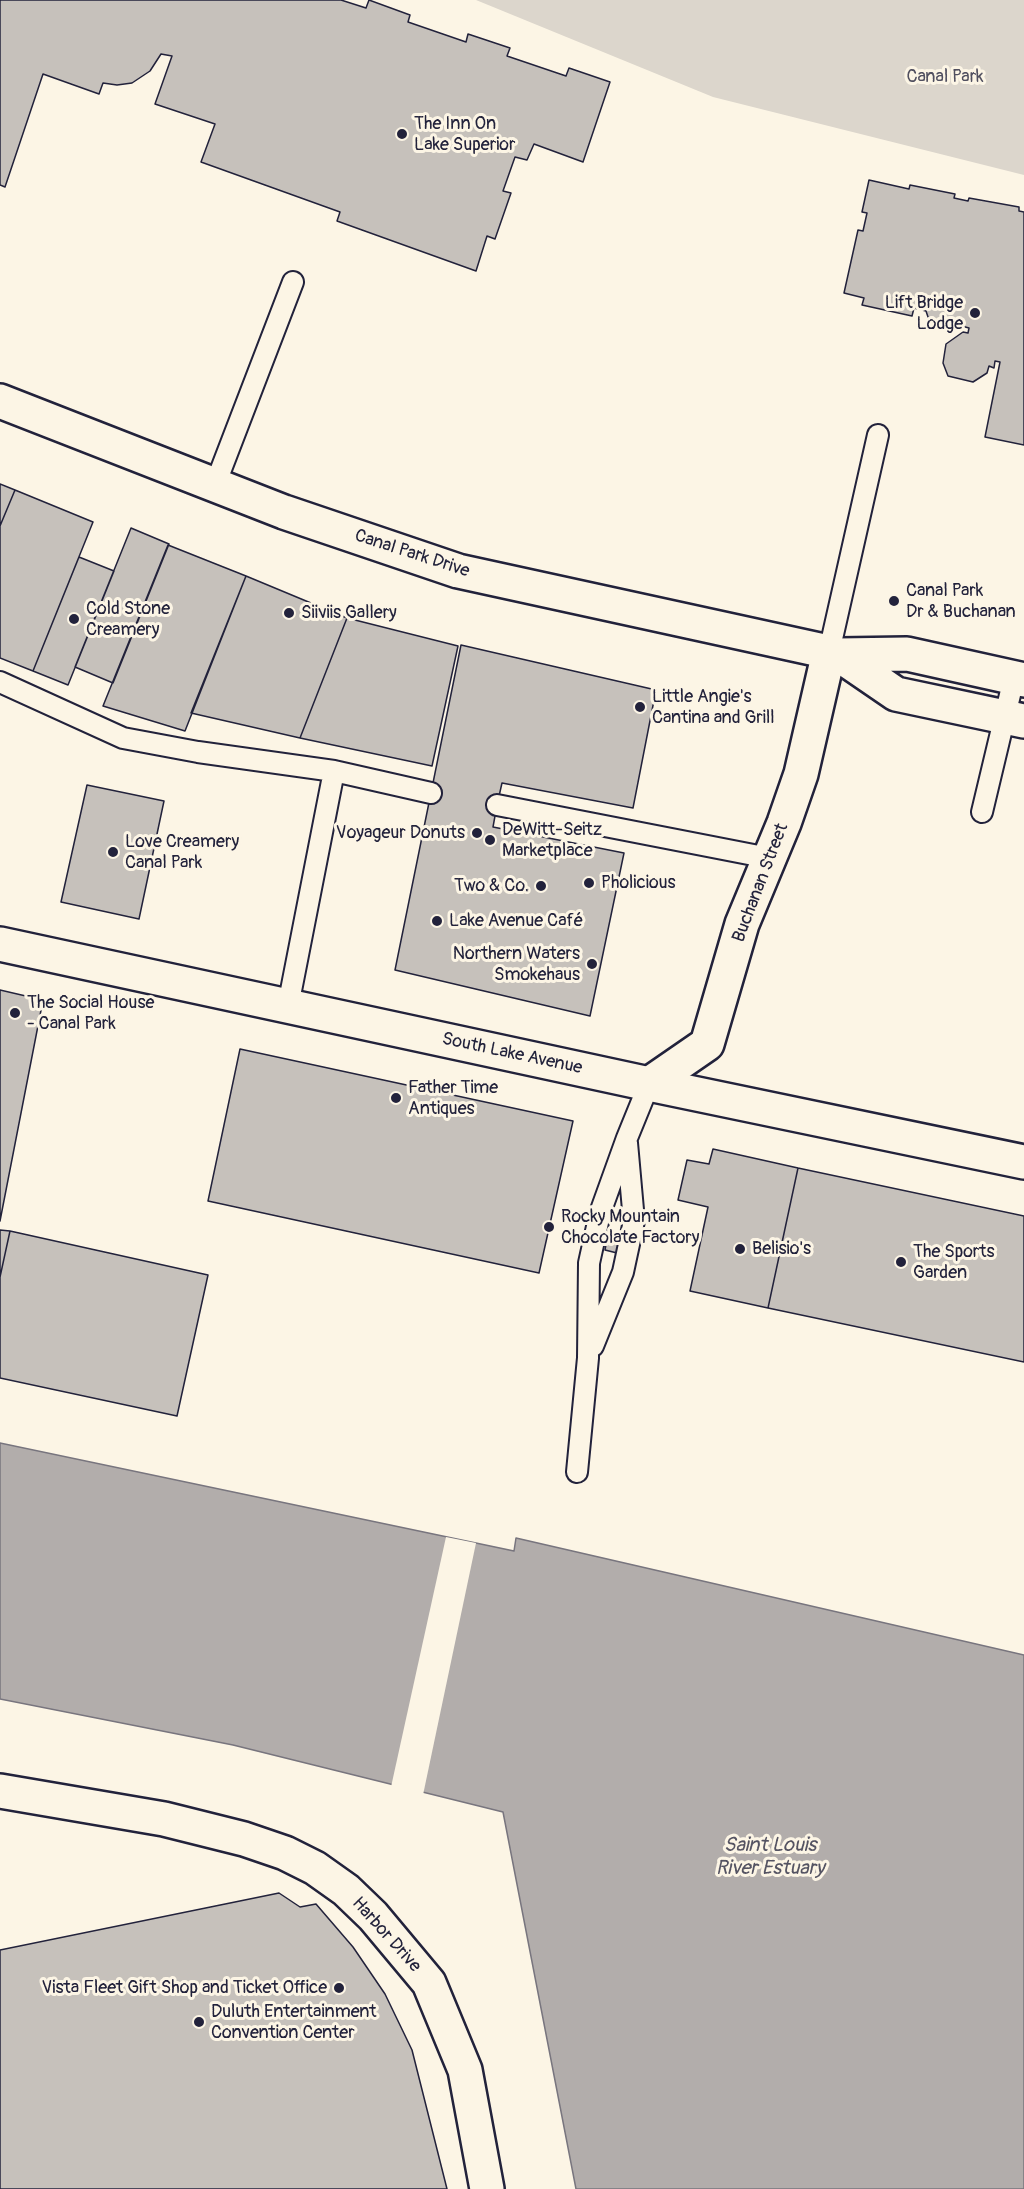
<!DOCTYPE html>
<meta charset="utf-8">
<style>
body{margin:0}
canvas{display:block;background:#fcf5e5}
</style>
<canvas width="1024" height="2189"></canvas>
<script>
const c = document.querySelector('canvas').getContext('2d');
c.lineJoin = 'round';
function fill(path, color) {
  c.fillStyle = color;
  c.fill(path, 'evenodd');
}
function stroke(path, color, width, dash) {
  c.strokeStyle = color;
  c.lineWidth = width;
  c.lineCap = dash ? 'butt' : 'round';
  c.setLineDash(dash || []);
  c.stroke(path);
}
function drawText(font, color, halo, rows, align = 'center') {
  c.font = font + ' Pangolin,sans-serif';
  c.lineWidth = 6;
  c.setLineDash([]);
  c.textBaseline = 'middle';
  c.strokeStyle = halo;
  c.fillStyle = color;
  for (const [text, x, y, turn = 0] of rows) {
    c.save();
    c.translate(x, y);
    c.rotate((+turn || 0) * Math.PI / 180);
    c.textAlign = isNaN(turn) ? turn : align;
    if (halo) c.strokeText(text, 0, 0);
    c.fillText(text, 0, 0);
    c.restore();
  }
}
fill(new Path2D(`
 M476,0H1024V175L713,97Z`), '#dcd6cc');
const water = new Path2D(`
 M0,1443L514,1551L516,1538L1024,1655V2189H576L503,1812L233,1745L0,1699Z`);
fill(water, '#b2adab');
stroke(water, '#78757e', 1.5);
fill(new Path2D(`
 M446,1537L476,1543L423,1795L391,1787Z`), '#fcf5e5');
const building = new Path2D(`
 M0,0H341L366,8L369,0L410,15L408,22L466,42L468,34L510,48L507,56L566,76L569,68L610,82L583,162L534,144L527,160L515,157L503,191L511,193L495,239L487,236L476,271L337,221L340,212L201,162L215,124L155,104L172,56L161,54L150,71L132,83L117,85L103,83L99,94L43,74L5,187L0,185Z
 M869,180L909,189L910,185L955,194L954,198L968,201L969,198L1019,207V211L1024,212V445L985,437L1000,362L995,361L994,368L989,366L987,373L973,382L948,376L943,363L946,344L963,332L968,333L969,328L928,317L926,311L914,308L912,316L862,305L864,298L844,293L858,230L863,231L867,213L862,212Z
 M0,484L15,490L0,526Z
 M15,490L93,522L33,671L0,658V526Z
 M131,528L169,544L113,683L75,667Z
 M168,545L246,576L185,731L103,706Z
 M79,557L114,571L68,685L33,671Z
 M246,576L347,618L300,738L191,713Z
 M347,618L458,646L432,766L300,738Z
 M461,645L656,690L633,808L502,783L497,805L493,827L624,853L590,1016L395,970Z
 M87,785L164,801L139,919L61,902Z
 M0,990L43,1000L0,1221Z
 M240,1049L573,1121L539,1273L208,1201Z
 M713,1149L798,1168L768,1308L690,1291L708,1207L678,1200L687,1160L709,1164Z
 M798,1168L1024,1216V1362L768,1308Z
 M0,1230L10,1231L0,1277Z
 M10,1231L208,1275L177,1416L0,1378V1277Z
 M608,1233L620,1235L617,1253L605,1250Z
 M279,1893L300,1907L316,1904L353,1947L385,1994L412,2050L447,2189H0V1950Z`);
fill(building, '#c6c1bb');
stroke(building, '#22223b', 1.5);
const service = new Path2D(`
 M215,485L293,282
 M829,652L878,435
 M0,682L123,738L198,752L334,771L288,1006
 M334,771L431,793
 M497,805L769,858
 M982,812L1014,678
 M593,1346L623,1272L634,1221L627,1143
 M577,1472L588,1358L589,1263L600,1213L627,1138L649,1084`);
const minor = new Path2D(`
 M649,1084L707,1044L742,924L784,823L801,774L829,652`);
const tertiary = new Path2D(`
 M0,401L284,512L458,571L829,652L839,655L896,694L1024,721
 M839,655L907,654L1024,680
 M0,944L649,1084L1024,1162
 M0,1791L164,1819L244,1839L285,1853L315,1868L346,1890L373,1916L429,1983L465,2070L487,2189`);
stroke(service, '#22223b', 24);
stroke(minor, '#22223b', 38);
stroke(tertiary, '#22223b', 38);
stroke(service, '#fcf5e5', 20);
stroke(minor, '#fcf5e5', 33);
stroke(tertiary, '#fcf5e5', 33);
for (const [x, y, r, color] of [
 [402,134,6,"#22223b"],
 [975,313,6,"#22223b"],
 [894,601,6,"#22223b"],
 [289,613,6,"#22223b"],
 [74,619,6,"#22223b"],
 [640,707,6,"#22223b"],
 [477,833,6,"#22223b"],
 [490,840,6,"#22223b"],
 [113,852,6,"#22223b"],
 [589,883,6,"#22223b"],
 [541,886,6,"#22223b"],
 [437,921,6,"#22223b"],
 [592,964,6,"#22223b"],
 [15,1013,6,"#22223b"],
 [396,1098,6,"#22223b"],
 [549,1227,6,"#22223b"],
 [740,1249,6,"#22223b"],
 [901,1262,6,"#22223b"],
 [339,1988,6,"#22223b"],
 [199,2022,6,"#22223b"]
]) {
  const dot = new Path2D();
  dot.arc(x, y, r, 0, 2 * Math.PI);
  c.fillStyle = color;
  c.fill(dot);
  stroke(dot, '#fcf5e5', 2);
}
drawText('18px', '#504f5f', '#fcf5e5', [
 ["Canal Park",945,77]
]);
drawText('18px', '#22223b', '#fcf5e5', [
 ["The Inn On",414,124],
 ["Lake Superior",414,145],
 ["Lift Bridge",963,303,"right"],
 ["Lodge",963,324,"right"],
 ["Canal Park",906,591],
 ["Dr & Buchanan",906,612],
 ["Cold Stone",86,609],
 ["Creamery",86,630],
 ["Siiviis Gallery",301,613],
 ["Little Angie's",652,697],
 ["Cantina and Grill",652,718],
 ["DeWitt-Seitz",502,830],
 ["Marketplace",502,851],
 ["Voyageur Donuts",465,833,"right"],
 ["Love Creamery",125,842],
 ["Canal Park",125,863],
 ["Pholicious",601,883],
 ["Two & Co.",529,886,"right"],
 ["Lake Avenue Café",449,921],
 ["Northern Waters",580,954,"right"],
 ["Smokehaus",580,975,"right"],
 ["The Social House",27,1003],
 ["- Canal Park",27,1024],
 ["Father Time",408,1088],
 ["Antiques",408,1109],
 ["Rocky Mountain",561,1217],
 ["Chocolate Factory",561,1238],
 ["Belisio's",752,1249],
 ["The Sports",913,1252],
 ["Garden",913,1273],
 ["Vista Fleet Gift Shop and Ticket Office",327,1988,"right"],
 ["Duluth Entertainment",211,2012],
 ["Convention Center",211,2033]
], 'left');
drawText('18px', '#22223b', '#fcf5e5', [
 ["Canal Park Drive",412,554,18],
 ["Buchanan Street",761,883,-69],
 ["South Lake Avenue",512,1054,12],
 ["Harbor Drive",386,1935,48]
]);
drawText('italic 20px', '#545362', '#fcf5e5', [
 ["Saint Louis",770,1846],
 ["River Estuary",770,1869]
]);
</script>
